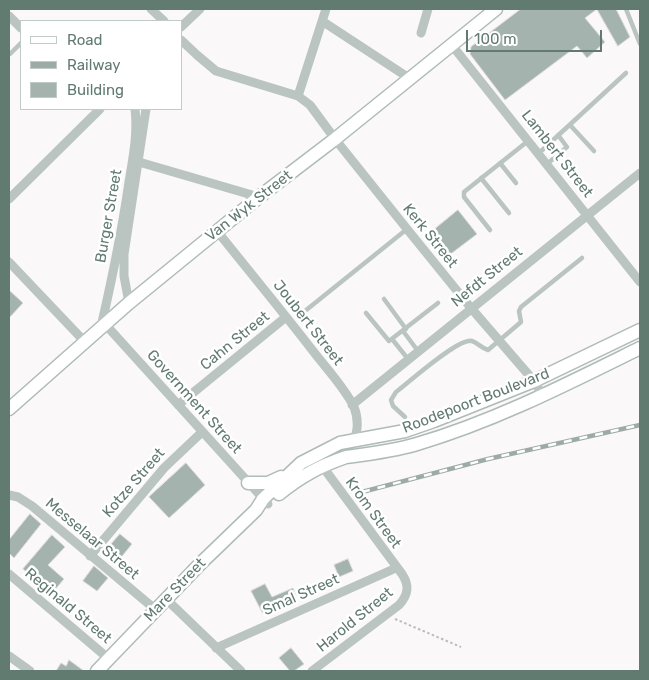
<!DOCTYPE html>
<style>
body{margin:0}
#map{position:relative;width:649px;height:680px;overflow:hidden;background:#faf8f8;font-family:Rubik,sans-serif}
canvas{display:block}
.frame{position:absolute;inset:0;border:10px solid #627b71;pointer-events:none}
.legend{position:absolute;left:20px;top:20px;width:162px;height:90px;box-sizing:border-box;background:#fff;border:1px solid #c0cac6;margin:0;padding:6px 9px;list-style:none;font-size:15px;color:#627b71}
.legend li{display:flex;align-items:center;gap:10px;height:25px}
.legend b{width:25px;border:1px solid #c0cac6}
.scale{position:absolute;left:466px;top:30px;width:136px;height:22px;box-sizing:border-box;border:2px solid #627b71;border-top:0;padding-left:6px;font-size:15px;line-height:18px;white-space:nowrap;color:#627b71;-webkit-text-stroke:4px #fff;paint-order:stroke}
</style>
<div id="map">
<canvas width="649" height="680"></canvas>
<div class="frame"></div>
<ul class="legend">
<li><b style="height:6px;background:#fff"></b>Road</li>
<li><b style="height:6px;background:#9daba6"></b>Railway</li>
<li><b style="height:14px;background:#a4b3ad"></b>Building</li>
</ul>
<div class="scale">100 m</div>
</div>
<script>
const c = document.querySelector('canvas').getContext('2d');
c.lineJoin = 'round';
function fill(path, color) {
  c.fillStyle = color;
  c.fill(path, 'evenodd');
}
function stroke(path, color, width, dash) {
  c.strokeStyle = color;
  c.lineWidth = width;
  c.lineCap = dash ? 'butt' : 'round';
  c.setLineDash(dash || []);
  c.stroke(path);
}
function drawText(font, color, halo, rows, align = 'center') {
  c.font = font + ' Rubik,sans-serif';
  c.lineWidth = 5;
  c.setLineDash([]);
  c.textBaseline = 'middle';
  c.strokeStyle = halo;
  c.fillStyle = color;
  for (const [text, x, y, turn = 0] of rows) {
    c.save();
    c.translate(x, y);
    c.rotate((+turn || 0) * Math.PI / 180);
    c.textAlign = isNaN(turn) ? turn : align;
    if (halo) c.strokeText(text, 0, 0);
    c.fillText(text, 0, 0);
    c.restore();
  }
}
const building = new Path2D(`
 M521,9H597L585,18L605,42L587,58L577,46L505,100L470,54L471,47Z
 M597,9H616L630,37L618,46Z
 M458,210L477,234L448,256L430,233Z
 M9,290L23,303L9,318Z
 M186,463L205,485L169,518L149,497Z
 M30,514L41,524L14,558L9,553V540Z
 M120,534L132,544L118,561L106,550Z
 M52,535L65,547L48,565L64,579L52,593L23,569Z
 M348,559L353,571L339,577L334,565Z
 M94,566L108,578L97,591L83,581Z
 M265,584L272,597L293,588L296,596L276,605L277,607L263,614L251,591Z
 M291,648L304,664L294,671H290L279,658Z
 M69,660L84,671H56L61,663L66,666Z`);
fill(building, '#a4b3ad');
stroke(building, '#dcdada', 1);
const secondary = new Path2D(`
 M9,409L129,303L259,197L335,139L496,9
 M248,483H268L281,477
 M279,494C301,476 320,466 346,457C369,454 394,451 417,444C495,421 567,384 640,348
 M97,671L200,564L256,510L263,499L301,463L340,443L405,431L434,421L534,381L640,330`);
stroke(secondary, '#afbbb6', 15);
stroke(new Path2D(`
 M395,619L461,647`), '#b8bebc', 2, [2.5, 2.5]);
stroke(new Path2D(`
 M626,9L640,44
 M10,54L21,43
 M570,125L594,151
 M539,153L626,73
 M500,163L516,183
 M547,164L567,147L558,135
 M481,178L509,213
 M490,230L464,197V192L528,141
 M384,299L406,329
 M305,311L407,229
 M366,313L389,341L438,303
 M403,331L418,351
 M392,339L408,359
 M405,417L393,406L391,400L396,392C408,383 459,337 472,341C478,343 481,348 488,350L521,322L519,311L521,307L582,258`), '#bac4c0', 4.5);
stroke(new Path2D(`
 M151,9L164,21
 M9,16L21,28
 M322,21L409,78
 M181,27L200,9
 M421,33L428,9
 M181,40L197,55L216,71L298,96L310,105L335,139L407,229L471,308L534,381L543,396
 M451,44L640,282
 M298,96L326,9
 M139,162L259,197
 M9,199L100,109
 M217,231C249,271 282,311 313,351C326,368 345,388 354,407C358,417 359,431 353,440
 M9,262L85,342
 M129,303L124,276V254L146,109
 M105,324L268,504
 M101,327C112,279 122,231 129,182C133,158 138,133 135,109
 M178,405L286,317
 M352,405L640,173
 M9,495L18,497L32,506L156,610
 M90,556L164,468L202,432
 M9,574L109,659
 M166,599L241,671
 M216,648L396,568
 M9,656L30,671
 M312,671L399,605C408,595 410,586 402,574L320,463`), '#bac4c0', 9);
stroke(secondary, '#fff', 12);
const rail = new Path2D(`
 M362,492L488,459L640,425`);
stroke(rail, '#9daba6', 4.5);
stroke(rail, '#fff', 2.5, [8]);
drawText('15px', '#627b71', '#fff', [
 ["Lambert Street",557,154,52],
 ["Van Wyk Street",249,206,-38],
 ["Burger Street",109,216,-80],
 ["Kerk Street",430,236,51],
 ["Nefdt Street",487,277,-39],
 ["Joubert Street",308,323,52],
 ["Cahn Street",235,341,-39],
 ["Roodepoort Boulevard",476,401,-21],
 ["Government Street",194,402,48],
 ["Kotze Street",134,483,-49],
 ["Krom Street",373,513,54],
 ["Messelaar Street",92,539,40],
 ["Mare Street",175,590,-46],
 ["Smal Street",301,595,-24],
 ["Reginald Street",68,606,40],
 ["Harold Street",355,620,-39]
]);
</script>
